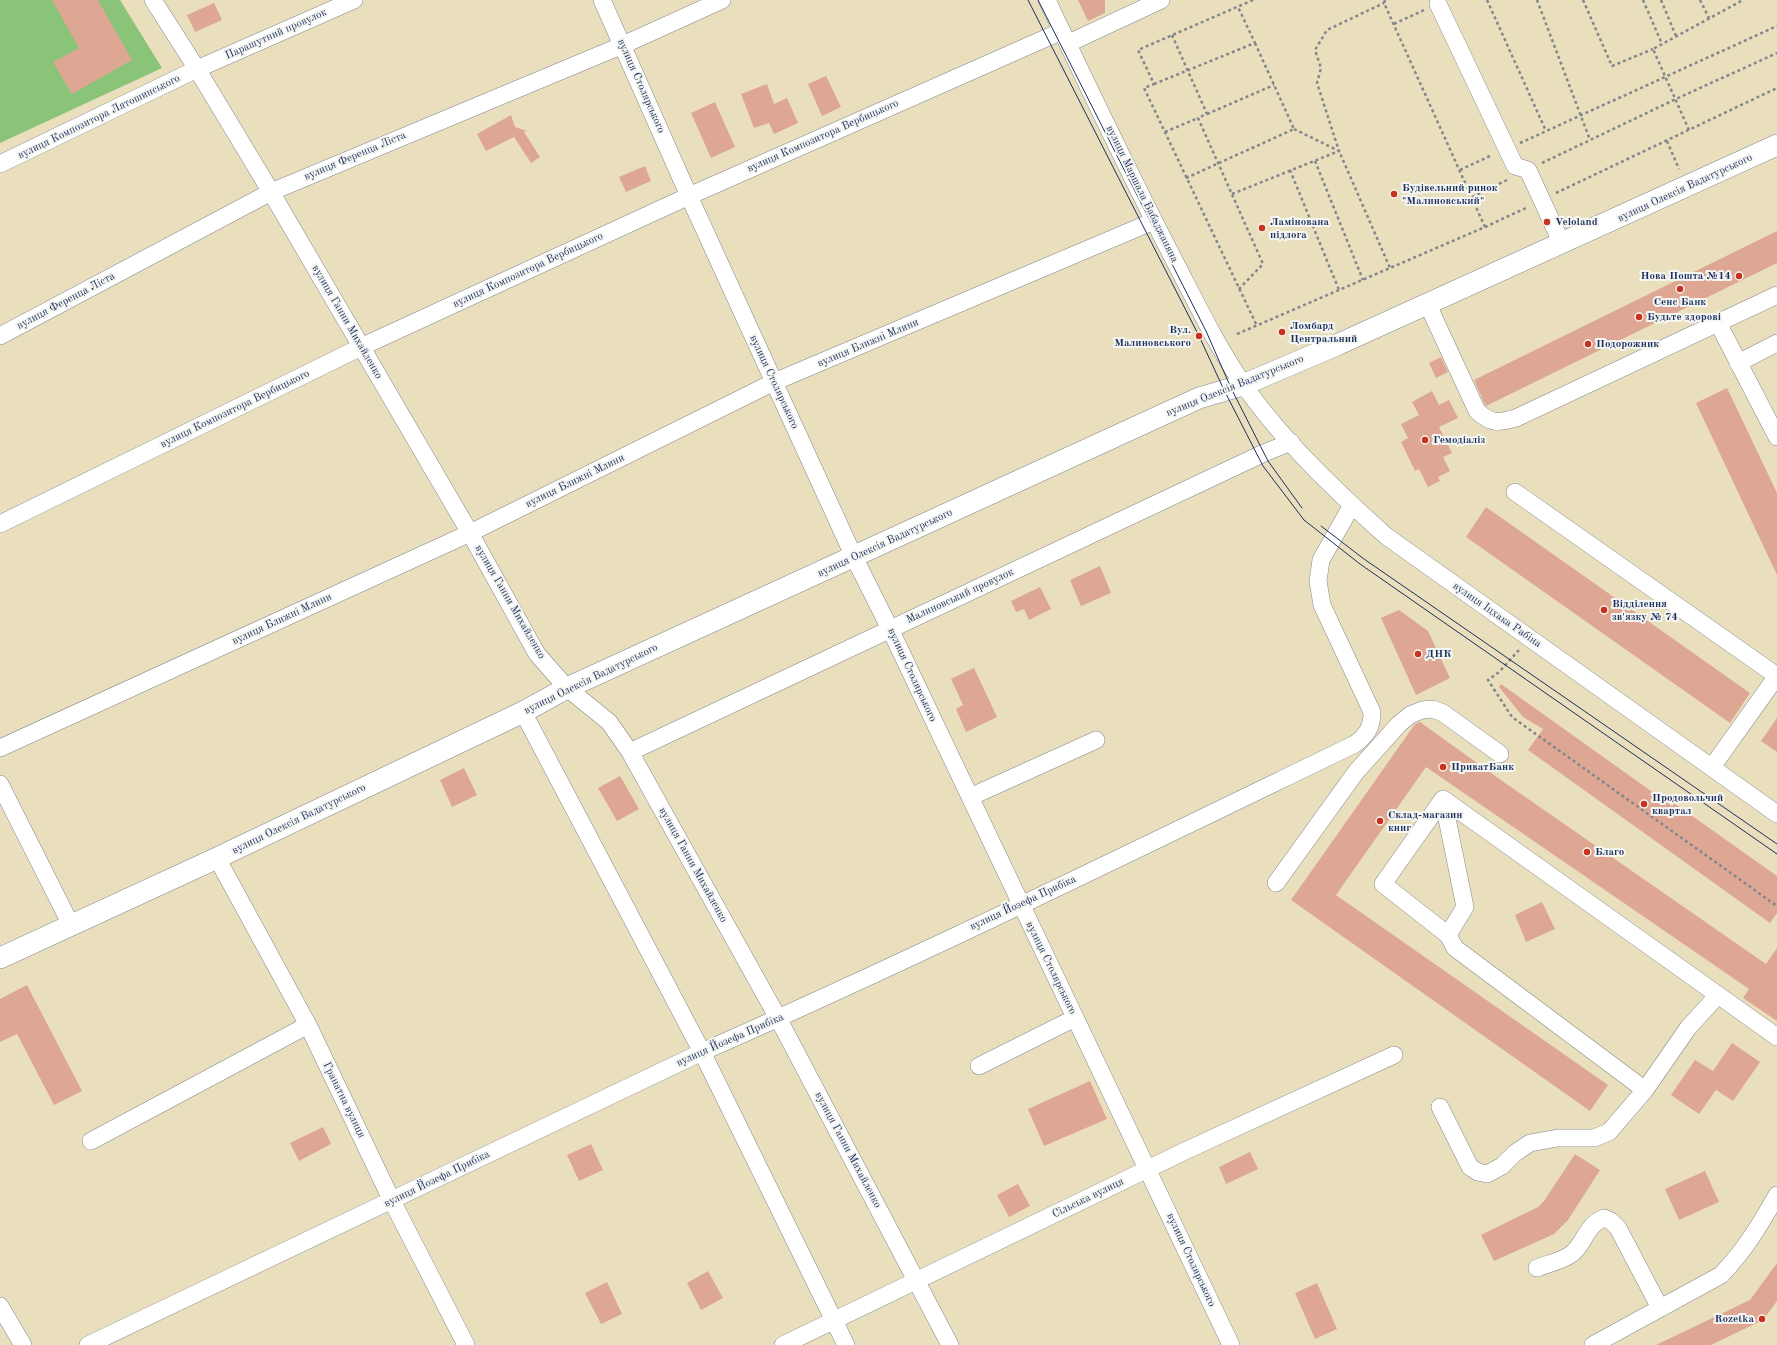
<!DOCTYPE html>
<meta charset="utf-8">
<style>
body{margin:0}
canvas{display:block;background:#eadfbc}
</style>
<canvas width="1777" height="1345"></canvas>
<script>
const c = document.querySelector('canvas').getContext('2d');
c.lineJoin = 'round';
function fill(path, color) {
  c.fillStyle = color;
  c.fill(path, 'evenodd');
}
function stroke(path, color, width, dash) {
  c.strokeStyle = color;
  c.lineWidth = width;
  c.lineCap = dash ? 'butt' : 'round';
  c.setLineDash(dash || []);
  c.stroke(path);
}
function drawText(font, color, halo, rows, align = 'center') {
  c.font = font + ' "Old Standard TT",serif';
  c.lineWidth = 4;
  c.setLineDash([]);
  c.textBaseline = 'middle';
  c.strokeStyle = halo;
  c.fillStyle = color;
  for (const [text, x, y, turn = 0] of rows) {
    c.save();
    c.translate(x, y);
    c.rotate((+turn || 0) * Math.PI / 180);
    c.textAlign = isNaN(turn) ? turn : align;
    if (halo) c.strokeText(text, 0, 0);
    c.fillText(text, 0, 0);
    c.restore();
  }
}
fill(new Path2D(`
 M0,0H120L162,68L0,143Z`), '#8ac478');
fill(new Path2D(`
 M52,0H98L132,60L72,94L53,62L79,48Z
 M1078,0H1105V13L1088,21Z
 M214,3L222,20L195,32L187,15Z
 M826,76L841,107L822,116L808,84Z
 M767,84L774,104L787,98L798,123L774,134L769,123L754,128L741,94Z
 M715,102L735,147L711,158L691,113Z
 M511,115L515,127L527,131L524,132L540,157L531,163L514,137L486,151L477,134Z
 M645,166L651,181L626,192L619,177Z
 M1777,231V263L1486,406L1485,405L1474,380Z
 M1441,357L1448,372L1436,378L1429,363Z
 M1727,388L1777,493V575L1696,403Z
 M1432,391L1439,405L1449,400L1458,418L1439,427L1452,453L1443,457L1450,471L1438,477L1440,481L1428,487L1419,469L1415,471L1401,442L1408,438L1401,424L1419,415L1412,402Z
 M1486,507L1750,693L1730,723L1466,537Z
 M1100,566L1111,593L1081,606L1070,580Z
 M1040,587L1051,609L1029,620L1024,609L1016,612L1011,601Z
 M1399,610L1428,631L1450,678L1416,695L1381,618Z
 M974,668L997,717L966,732L956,709L963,705L951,679Z
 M1501,684L1672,806L1674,803L1777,876V913L1770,923L1528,750L1543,729L1523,717L1499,687Z
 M1777,718V752L1761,741Z
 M1420,722L1498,778L1766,964L1777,948V1021L1743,998L1749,989L1426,767L1336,895L1608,1085L1590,1111L1291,900L1415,724Z
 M464,768L477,795L452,807L440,780Z
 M620,776L639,809L617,821L598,788Z
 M1542,902L1555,929L1526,942L1515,915Z
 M27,985L82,1091L54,1105L17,1034L0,1042V999Z
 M1732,1043L1760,1062L1733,1101L1716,1090L1699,1114L1671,1095L1695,1060L1713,1071Z
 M1090,1081L1107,1119L1044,1146L1028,1109Z
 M323,1127L331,1144L299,1161L290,1143Z
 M591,1144L603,1170L579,1181L567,1155Z
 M1250,1152L1258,1169L1226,1184L1219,1167Z
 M1575,1154L1600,1170L1568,1220L1554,1234L1494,1261L1481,1235L1538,1207L1544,1201Z
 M1705,1171L1719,1202L1679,1220L1665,1189Z
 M1018,1184L1030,1206L1009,1217L997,1195Z
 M1777,1263V1301L1763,1320L1711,1345H1656L1750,1300Z
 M708,1271L723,1298L701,1310L687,1283Z
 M607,1282L622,1314L601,1324L585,1293Z
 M1317,1283L1337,1329L1315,1339L1295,1293Z`), '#dea794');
const minor = new Path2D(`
 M153,0L197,69L271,192L470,533L537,654L567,688L609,722L630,752L778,1018L950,1345
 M602,0L689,196L854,557L890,629L1231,1345
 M1047,0C1088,87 1130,175 1174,260C1196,302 1216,345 1243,384C1281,439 1336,491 1386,536L1777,814
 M1438,4L1515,166L1528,170L1562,244
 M1069,43L1161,0
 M0,164L197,69L354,0
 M1428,305L1477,411C1491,424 1498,423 1516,418L1777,295
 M1718,323L1777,437
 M0,336L271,192L623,45L722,0
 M1738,363L1777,343
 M1515,492L1777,676
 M0,524L361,347L689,196L1062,31
 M523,712L702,1052L846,1345
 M0,748L470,533L774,382L1154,221
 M630,752L1264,453L1291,442
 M1712,767L1777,676
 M0,784L71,925
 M970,797L1096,740
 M1443,799L1383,884L1448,935L1455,948L1645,1090
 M1443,799L1777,1037
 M1443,799L1465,907L1448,935
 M217,858L308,1025L392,1201L466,1345
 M1276,883L1356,772L1399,724L1410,715L1422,710L1433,709L1443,713L1500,754
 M979,1066L1075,1018
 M1440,1107L1470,1167L1478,1172L1487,1174L1502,1166L1515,1153L1530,1143L1558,1138H1594L1609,1132L1645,1090L1688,1028L1718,995
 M91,1141L308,1025
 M1537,1268C1547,1264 1561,1261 1570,1255C1586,1244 1584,1226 1604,1218L1611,1221L1618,1228L1660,1308
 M0,1306L23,1345
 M88,1345L702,1052C922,955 1138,849 1355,744C1367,735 1372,727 1372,712L1322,605L1318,581L1321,560L1352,505
 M783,1345L1185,1151L1394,1055
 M1593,1345L1721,1275C1745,1250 1760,1225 1777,1195`);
const major = new Path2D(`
 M0,958L217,858L523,712L567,688L1199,398L1243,385L1339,344L1777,145`);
stroke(minor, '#82878d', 18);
stroke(major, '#82878d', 22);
stroke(new Path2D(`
 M1253,0L1138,50L1154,84L1144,88L1257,326
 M1385,0L1384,3L1485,227
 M1487,0L1546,131
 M1537,0L1590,140
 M1583,0L1612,66L1653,49
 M1643,0L1662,44
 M1661,0L1676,36
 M1700,0L1709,18
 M1394,24L1424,10
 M1172,35L1207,114L1198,118L1263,264L1239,289
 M1154,84L1255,43L1238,7
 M1207,114L1274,85
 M1294,129L1339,151L1390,268
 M1689,130L1653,49L1743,0
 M1165,132L1198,118
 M1667,141L1679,169
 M1520,143L1777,26
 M1315,161L1363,280
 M1542,163L1676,99L1777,53
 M1290,170L1339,290
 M1460,170L1492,155
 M1186,178L1294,129L1255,43
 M1556,193L1777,88
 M1232,194L1339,151L1317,83L1321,68L1315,50L1327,30L1384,3
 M1472,197L1507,180
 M1237,334L1485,227L1528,207
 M1519,650L1499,672L1488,680L1512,717L1777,906`), '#82878d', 2.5, [3, 3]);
stroke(minor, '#fff', 17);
stroke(major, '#fff', 21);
stroke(new Path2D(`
 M1028,0L1199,336L1224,390L1263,466L1304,520L1360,564L1777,854
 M1038,0L1206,331L1231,388L1268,461L1302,508
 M1321,526L1364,559L1777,844`), '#1b2f5e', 1);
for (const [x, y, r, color] of [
 [1394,194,4,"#c8321e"],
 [1547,222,4,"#c8321e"],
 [1262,228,4,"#c8321e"],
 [1739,276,4,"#c8321e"],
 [1680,289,4,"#c8321e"],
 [1639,317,4,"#c8321e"],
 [1282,332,4,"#c8321e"],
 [1199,336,4,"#c8321e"],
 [1588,344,4,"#c8321e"],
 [1425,440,4,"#c8321e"],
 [1604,610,4,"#c8321e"],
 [1418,654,4,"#c8321e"],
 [1443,767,4,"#c8321e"],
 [1644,804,4,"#c8321e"],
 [1380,821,4,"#c8321e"],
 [1587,852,4,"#c8321e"],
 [1762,1319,4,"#c8321e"]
]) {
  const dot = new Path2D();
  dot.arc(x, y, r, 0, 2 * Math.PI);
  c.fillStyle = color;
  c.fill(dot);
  stroke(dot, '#f6f6f2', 1.5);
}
drawText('11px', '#1b2f5e', '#f6f6f2', [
 ["Парашутний провулок",276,34,-24],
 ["вулиця Столярського",641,86,66],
 ["вулиця Композитора Лятошинського",99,117,-26],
 ["вулиця Композитора Вербицького",823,136,-24],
 ["вулиця Ференца Ліста",355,156,-23],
 ["вулиця Олексія Вадатурського",1685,188,-25],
 ["вулиця Маршала Бабаджаняна",1142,194,64],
 ["вулиця Композитора Вербицького",528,270,-25],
 ["вулиця Ференца Ліста",66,301,-28],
 ["вулиця Ганни Михайленко",347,322,60],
 ["вулиця Ближні Млини",868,343,-23],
 ["вулиця Столярського",774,382,65],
 ["вулиця Олексія Вадатурського",1235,386,-22],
 ["вулиця Композитора Вербицького",235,409,-26],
 ["вулиця Ближні Млини",575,481,-26],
 ["вулиця Олексія Вадатурського",885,543,-25],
 ["Малиновський провулок",960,596,-25],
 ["вулиця Ганни Михайленко",510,602,60],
 ["вулиця Іцхака Рабіна",1497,615,35],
 ["вулиця Ближні Млини",282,619,-25],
 ["вулиця Столярського",912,675,65],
 ["вулиця Олексія Вадатурського",591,679,-26],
 ["вулиця Олексія Вадатурського",299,819,-26],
 ["вулиця Ганни Михайленко",693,865,61],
 ["вулиця Йозефа Прибіка",1023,903,-25],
 ["вулиця Столярського",1051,968,64],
 ["вулиця Йозефа Прибіка",730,1040,-24],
 ["Гранатна вулиця",344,1100,64],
 ["вулиця Ганни Михайленко",848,1150,62],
 ["вулиця Йозефа Прибіка",437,1179,-26],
 ["Сільська вулиця",1088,1198,-26],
 ["вулиця Столярського",1191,1260,65]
]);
drawText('bold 11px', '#1b2f5e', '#f6f6f2', [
 ["Будівельний ринок",1402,188],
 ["\"Малиновський\"",1402,201],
 ["Ламінована",1270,222],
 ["підлога",1270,235],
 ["Veloland",1555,222],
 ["Нова Пошта №14",1731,276,"right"],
 ["Сенс Банк",1680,302,"center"],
 ["Будьте здорові",1647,317],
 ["Ломбард",1290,326],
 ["Центральний",1290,339],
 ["Вул.",1191,330,"right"],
 ["Малиновського",1191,343,"right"],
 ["Подорожник",1596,344],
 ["Гемодіаліз",1433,440],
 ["Відділення",1612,604],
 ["зв'язку № 74",1612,617],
 ["ДНК",1426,654],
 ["ПриватБанк",1451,767],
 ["Продовольчий",1652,798],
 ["квартал",1652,811],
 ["Склад-магазин",1388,815],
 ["книг",1388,828],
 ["Благо",1595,852],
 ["Rozetka",1754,1319,"right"]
], 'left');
</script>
